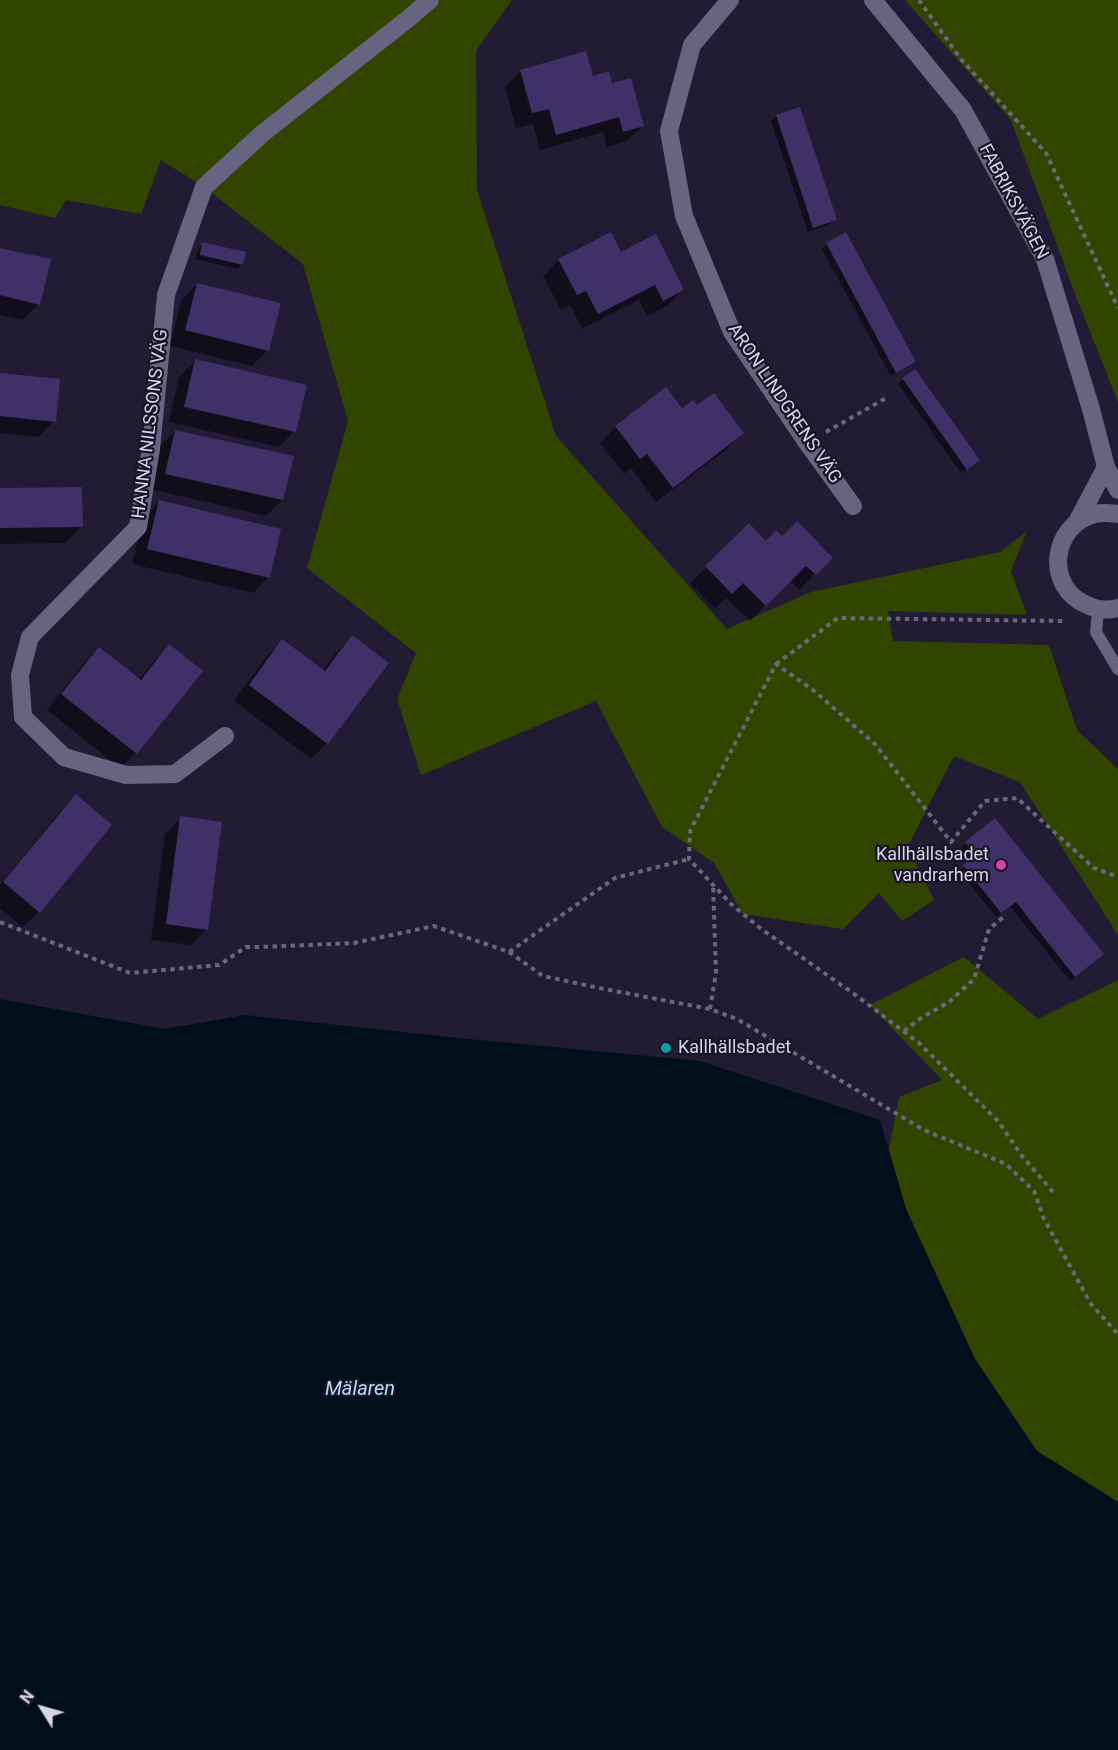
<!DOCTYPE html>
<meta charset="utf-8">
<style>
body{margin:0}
#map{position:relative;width:1118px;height:1750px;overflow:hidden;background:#211c34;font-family:Roboto,sans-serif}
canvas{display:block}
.north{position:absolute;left:12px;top:1678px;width:60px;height:60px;-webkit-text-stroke:4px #18122a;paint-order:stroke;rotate:307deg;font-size:16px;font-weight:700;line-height:24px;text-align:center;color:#d7d4e5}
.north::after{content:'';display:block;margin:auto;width:21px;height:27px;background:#d7d4e5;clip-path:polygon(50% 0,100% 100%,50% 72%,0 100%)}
</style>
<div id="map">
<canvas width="1118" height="1750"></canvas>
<div class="north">N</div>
</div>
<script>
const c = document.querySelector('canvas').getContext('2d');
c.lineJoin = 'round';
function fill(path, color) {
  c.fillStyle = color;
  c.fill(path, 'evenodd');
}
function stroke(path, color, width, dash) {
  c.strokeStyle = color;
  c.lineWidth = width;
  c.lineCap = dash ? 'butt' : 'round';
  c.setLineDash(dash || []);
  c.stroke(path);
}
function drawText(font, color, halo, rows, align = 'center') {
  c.font = font + ' Roboto,sans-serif';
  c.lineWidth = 4.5;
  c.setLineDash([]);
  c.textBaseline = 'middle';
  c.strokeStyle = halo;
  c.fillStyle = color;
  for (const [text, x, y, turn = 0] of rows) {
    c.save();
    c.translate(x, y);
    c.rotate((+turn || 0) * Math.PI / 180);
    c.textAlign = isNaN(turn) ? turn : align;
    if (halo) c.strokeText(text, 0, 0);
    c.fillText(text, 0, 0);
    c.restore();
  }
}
fill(new Path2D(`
 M0,0H512L476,51L477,190L556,436L727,629L811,592L1000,552L1027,531L1011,571L1027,615L888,611L893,641L1049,645L1077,730L1118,769V935L1020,782L954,756L908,846L934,900L902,921L879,893L843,929L743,914L714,863L662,827L596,701L421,775L397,699L416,653L307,568L348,421L303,264L204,187L161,160L141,214L66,200L55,218L0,205Z
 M905,0H1118V402L1075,294L1011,120Z
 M964,957L1038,1019L1118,980V1502L1037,1451L975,1359L906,1209L889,1150L899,1097L942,1080L870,1005Z`), '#324500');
fill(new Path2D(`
 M0,999L164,1029L245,1015L458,1038L700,1061L880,1120L906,1209L975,1359L1037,1451L1118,1502V1750H0Z`), '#00101b');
fill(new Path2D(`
 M521,71L611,85L643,125L627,141L607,147L603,132L540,150L533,124L516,128L505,87Z
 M799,109L835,220L830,224L808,232L771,121L776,116Z
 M203,244L242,264L237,269L195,259L198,249Z
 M827,244L915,361L910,366L891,376L822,249Z
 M0,249L39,304L23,320L0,315Z
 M621,254L683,290L667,306L647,316L639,300L582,329L570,305L561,310L543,276L559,260Z
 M197,284L268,350L252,366L170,346L181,300Z
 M195,361L294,431L279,447L169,422L179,377Z
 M0,375L54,421L38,437L0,433Z
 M903,379L973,465L961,473L898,384Z
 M697,407L742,433L727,449L656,502L631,468L624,474L600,443L616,427Z
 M175,431L282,500L266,516L150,489L159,447Z
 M0,490L81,527L65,543L0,544Z
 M159,502L269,577L253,593L132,564L143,518Z
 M748,526L766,543L782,538L831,558L799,590L790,581L750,621L726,598L715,609L690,583Z
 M352,637L327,743L311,759L234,701L266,657L282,641L322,671L336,653Z
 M169,646L136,753L120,768L47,710L83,664L99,649L139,680L153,662Z
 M76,796L39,912L23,927L0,908V885L60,812Z
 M181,818L207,929L191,945L151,940L165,834Z
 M966,843L1097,959L1070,981L1010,906L996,917L959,871L972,861L961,848Z`), '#0007');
fill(new Path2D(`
 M586,51L593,76L609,71L612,83L631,78L644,126L623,132L619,117L556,135L549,109L532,113L520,70Z
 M800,107L837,220L813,228L776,115Z
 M611,232L621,252L656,234L684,290L663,301L655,285L598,314L586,291L577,295L558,259Z
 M846,232L916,362L896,373L826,243Z
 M202,242L246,252L243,265L200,255Z
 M0,248L51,259L40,305L0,295Z
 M197,283L281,303L269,351L185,330Z
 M195,359L307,385L296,432L184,407Z
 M915,369L980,460L967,470L902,378Z
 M0,373L60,379L56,422L0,416Z
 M666,387L682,408L693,400L697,405L714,393L744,433L673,488L647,454L640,459L615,426Z
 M175,430L294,456L283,500L165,474Z
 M82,487L83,527L0,528V488Z
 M159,500L281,529L270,578L147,549Z
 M797,521L833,558L816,575L806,566L766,606L743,583L732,594L705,566L749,523L766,541L776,530L782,536Z
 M352,635L389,663L328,744L249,685L282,639L325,671Z
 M169,644L203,671L137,754L61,694L99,647L141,680Z
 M76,794L112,825L40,913L3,882Z
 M180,816L222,822L208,930L166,924Z
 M995,818L1104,954L1075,977L1016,902L1001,913L963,865L976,855L965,842Z`), '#3f3068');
stroke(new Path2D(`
 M919,0L960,58L1046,153L1118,308
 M826,432L888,397
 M776,664L838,618L1064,621L1063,619
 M0,922L130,973L219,965L246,947H260L354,943L434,926L509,952L615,878L689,859
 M509,952L543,976L604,989L710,1009L737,1019L924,1130L1006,1164L1034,1191L1044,1219L1091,1304L1118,1334
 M710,1009L716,973L713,884
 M904,1031L921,1018L949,1002L974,979L989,929L1006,915
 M1053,1192L1022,1156L998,1121L919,1043L857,996L760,928L731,904L689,859L690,831L776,664L813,690L875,744L951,842L985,801L1017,798L1094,868L1118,877`), '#6b677c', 4, [4.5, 4.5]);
stroke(new Path2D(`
 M1098,610L1096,632L1118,669`), '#686380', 12);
stroke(new Path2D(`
 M730,0L692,45L669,131L684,216L732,332L808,444L853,506
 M225,736L175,774L126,775L64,757L23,717L20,675L30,637L138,527L151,449L166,295L204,187L263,133L409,18L430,0`), '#686380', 18);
stroke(new Path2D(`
 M873,0L963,110L1045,259L1091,409L1106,467L1118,490
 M1118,514C1110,513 1103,512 1095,514C1051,525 1044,587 1087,605C1097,610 1106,611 1118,608
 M1077,522L1106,467`), '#686380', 18);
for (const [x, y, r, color] of [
 [1001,865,6,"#d1479c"],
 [666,1048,6,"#0f9aa8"]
]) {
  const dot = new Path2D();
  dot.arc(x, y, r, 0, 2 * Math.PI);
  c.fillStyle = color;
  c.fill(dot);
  stroke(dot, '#18122a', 2);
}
drawText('18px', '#d7d4e5', '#18122a', [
 ["FABRIKSVÄGEN",1013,202,62],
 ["ARON LINDGRENS VÄG",784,404,56],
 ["HANNA NILSSONS VÄG",151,424,-83]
]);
drawText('18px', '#d7d4e5', '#18122a', [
 ["Kallhällsbadet",989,855],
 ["vandrarhem",989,876],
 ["Kallhällsbadet",678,1048,"left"]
], 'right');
drawText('italic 20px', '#b6ddf2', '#18122a', [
 ["Mälaren",360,1390]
]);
</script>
